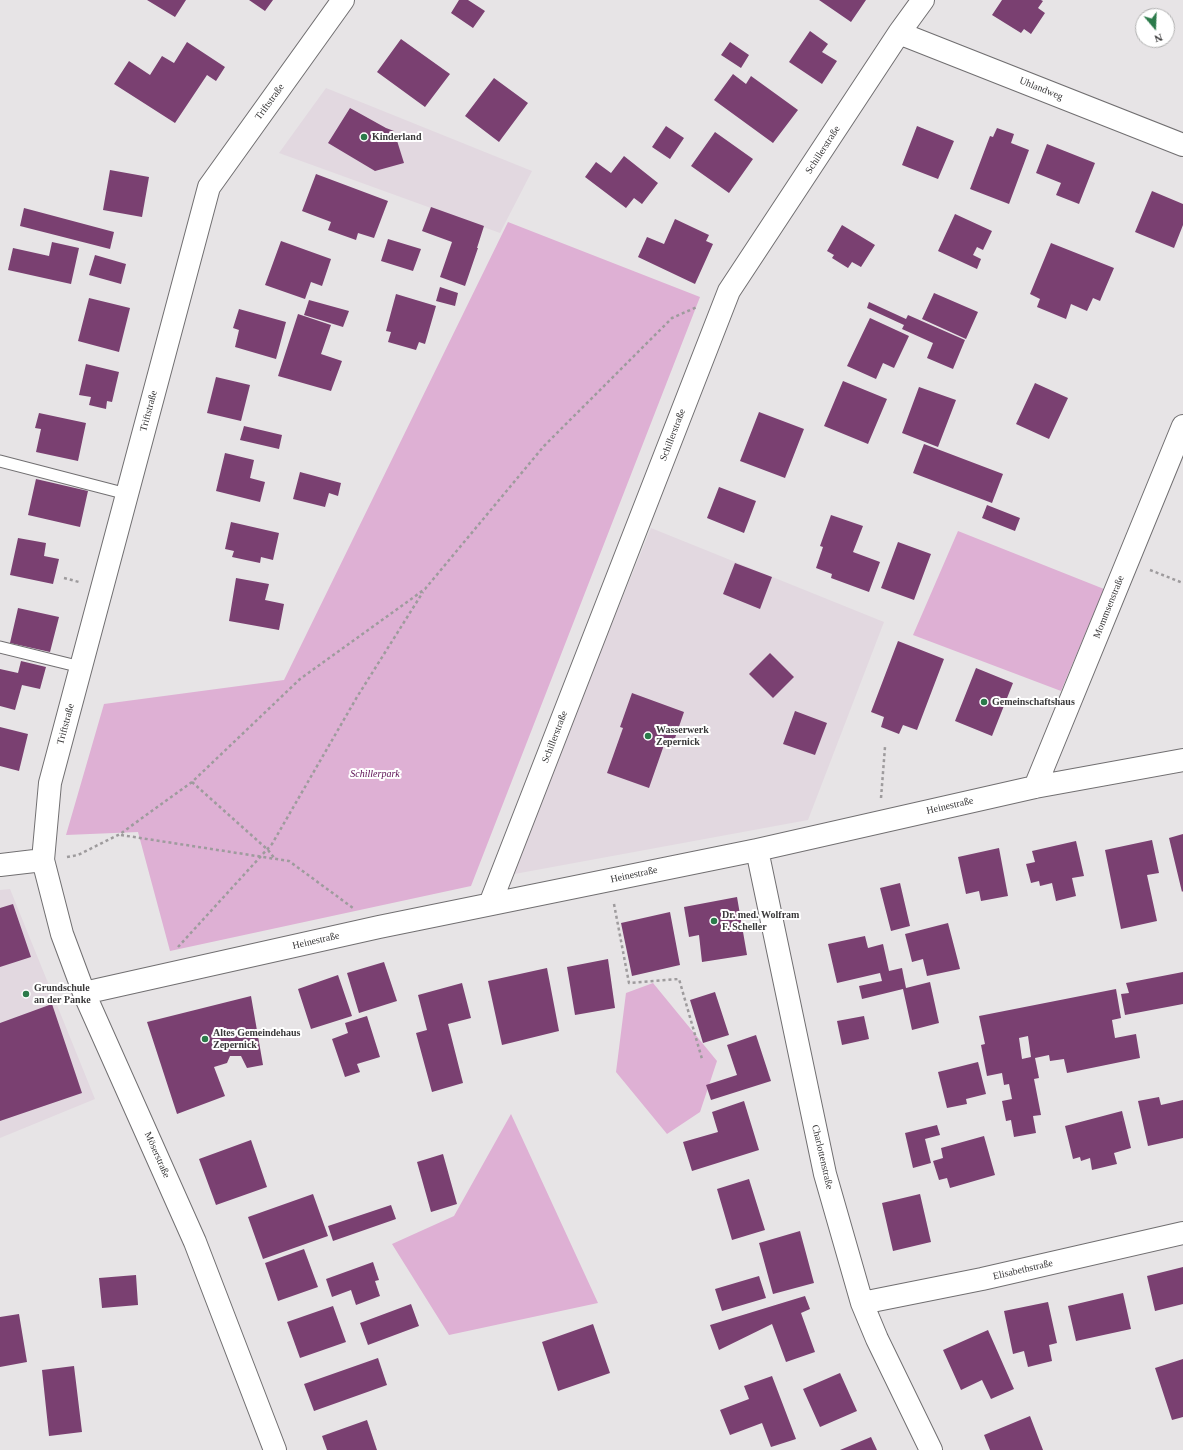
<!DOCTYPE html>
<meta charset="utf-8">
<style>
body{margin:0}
#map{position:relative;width:1183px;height:1450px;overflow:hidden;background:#e7e4e6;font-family:"Times New Roman",serif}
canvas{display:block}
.north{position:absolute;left:1135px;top:8px;width:40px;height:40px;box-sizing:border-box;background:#fff;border:1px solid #b0b0b0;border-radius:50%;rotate:161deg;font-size:11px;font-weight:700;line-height:16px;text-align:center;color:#3a393a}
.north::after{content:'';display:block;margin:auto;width:14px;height:18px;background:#2b7a4a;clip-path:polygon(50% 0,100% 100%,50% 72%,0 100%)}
</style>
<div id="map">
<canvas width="1183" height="1450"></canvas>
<div class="north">N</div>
</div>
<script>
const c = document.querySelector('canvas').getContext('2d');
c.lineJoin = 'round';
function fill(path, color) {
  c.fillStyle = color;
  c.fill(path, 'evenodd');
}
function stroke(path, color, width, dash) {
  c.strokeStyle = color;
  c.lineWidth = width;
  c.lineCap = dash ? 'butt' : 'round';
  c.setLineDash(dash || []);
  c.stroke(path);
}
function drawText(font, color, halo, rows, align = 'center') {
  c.font = font + ' "Times New Roman",serif';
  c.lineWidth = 4;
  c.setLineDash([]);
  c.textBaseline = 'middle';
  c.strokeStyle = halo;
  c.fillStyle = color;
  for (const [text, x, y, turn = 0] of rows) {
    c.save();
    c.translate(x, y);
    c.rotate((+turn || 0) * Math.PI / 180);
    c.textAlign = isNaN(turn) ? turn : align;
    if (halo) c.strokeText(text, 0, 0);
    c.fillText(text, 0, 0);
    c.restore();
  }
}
fill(new Path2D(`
 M326,88L532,171L500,233L279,153Z
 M651,528L884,622L808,820L509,875Z
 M10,889L95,1099L0,1138V890Z`), '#e2d8e0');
fill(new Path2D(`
 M508,222L700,297L471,886L170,951L138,832L66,835L104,704L284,680Z
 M958,531L1104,589L1061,691L913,635Z
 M653,983L717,1061L700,1112L667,1134L616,1072L626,993Z
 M511,1114L598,1303L449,1335L392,1244L454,1216Z`), '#deb0d4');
fill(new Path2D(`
 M147,0H186L175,17Z
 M249,0H273L265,11Z
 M459,0H468L485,11L473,28L451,13Z
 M819,0H866L851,22Z
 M1002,0H1041L1043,1L1038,8L1045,13L1031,34L1024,29L1021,33L992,15Z
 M810,31L828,44L822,52L837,61L822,84L789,62Z
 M401,39L450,74L425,107L377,72Z
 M187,42L225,67L216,81L207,75L175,123L114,84L129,61L150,75L162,56L174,63Z
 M730,42L749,55L741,68L721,55Z
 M733,74L746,84L751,76L798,110L773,143L714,100Z
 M494,78L528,103L499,142L465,116Z
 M350,108L386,128L394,131L404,163L375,171L328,143Z
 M666,126L684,138L670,159L652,147Z
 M917,126L954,141L938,179L902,165Z
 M997,128L1014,134L1011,143L1029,150L1009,204L970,189L990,136L993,137Z
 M715,132L753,159L729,193L691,166Z
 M1047,144L1095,163L1079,204L1056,195L1061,183L1036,173Z
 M624,156L658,183L642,204L634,198L626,208L585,177L596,162L611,173Z
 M110,170L149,177L142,217L103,210Z
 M316,174L388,201L374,238L358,233L356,240L328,230L331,222L302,211Z
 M1152,191L1183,204V225L1174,248L1135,232Z
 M431,207L484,226L477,248H478L465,286L440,277L452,242L422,231Z
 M24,208L114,232L110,249L20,226Z
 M955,214L992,231L983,250L977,247L973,255L981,259L977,269L938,251Z
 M675,219L709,235L706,241L713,244L695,284L638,257L647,237L664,244Z
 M842,225L875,245L861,267L852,262L848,268L832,258L834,255L827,251Z
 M388,239L421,249L413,271L381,261Z
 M281,241L331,259L322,286L311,282L305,299L265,285Z
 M52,242L79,248L71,284L8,270L13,248L49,256Z
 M1051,243L1114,268L1100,301L1093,298L1087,311L1071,304L1066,319L1037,307L1040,299L1030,294Z
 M95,255L126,264L121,284L89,275Z
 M440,287L458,293L455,306L436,301Z
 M934,293L978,312L966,339L922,319Z
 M396,294L436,306L425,344L419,342L416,350L388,342L391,332L386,331Z
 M89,298L130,308L119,352L78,341Z
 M309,300L349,311L343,327L304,315Z
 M869,302L906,319L908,315L965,340L953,369L927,358L933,343L902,329L904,325L867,308Z
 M239,309L286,322L276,359L235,347L239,330L233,328Z
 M298,314L331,325L321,354L342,361L331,391L278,376Z
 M870,318L909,336L894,368L883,363L876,379L847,366Z
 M86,364L119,372L112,402L107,401L106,409L89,405L91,397L79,395Z
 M216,377L250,385L241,421L207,413Z
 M843,381L887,399L868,444L824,426Z
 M1035,383L1068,398L1049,439L1016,424Z
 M919,387L956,400L938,447L902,433Z
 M759,412L804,429L785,478L740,461Z
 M39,413L86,423L78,461L36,452L41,429L35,428Z
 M244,426L282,435L279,449L240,440Z
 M924,444L1003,474L992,503L913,473Z
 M225,453L254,460L250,478L265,482L260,502L216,491Z
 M300,472L341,483L338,496L329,493L325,507L293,499Z
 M36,479L88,491L80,527L28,515Z
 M719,487L756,501L744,533L707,518Z
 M987,505L1020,518L1015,531L982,518Z
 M831,515L863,526L853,552L880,562L869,592L831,578L832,574L816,568L823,547L820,546Z
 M231,522L279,533L273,560L261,557L260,563L232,557L234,551L225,549Z
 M18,538L46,543L44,556L59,559L53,584L10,575Z
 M898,542L931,554L914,600L881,588Z
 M735,563L772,577L760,609L723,594Z
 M236,578L269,584L265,600L284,604L279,630L229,621Z
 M18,608L59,617L50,652L10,643Z
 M898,641L944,659L917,730L903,725L899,734L881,727L884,717L871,712Z
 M770,653L794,677L773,698L749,674Z
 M21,661L46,667L40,689L22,685L15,710L0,706V669L18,673Z
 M976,668L1013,683L992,736L955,721Z
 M632,693L684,712L672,747L664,745L649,788L607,773L623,728L620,727Z
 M795,711L827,723L815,755L783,744Z
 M0,727L28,734L19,771L0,766Z
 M1183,834V891L1182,892L1169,838Z
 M1152,840L1159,873L1147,875L1157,921L1121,929L1105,850Z
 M1076,841L1084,876L1072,878L1076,896L1056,901L1052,883L1040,886L1039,881L1031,883L1026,864L1035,862L1032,851Z
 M999,848L1008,896L981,901L979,891L966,894L958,857Z
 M900,883L910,926L891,931L880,888Z
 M737,897L747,955L702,962L699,935L689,937L684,907Z
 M13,904L31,957L0,967V908Z
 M670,912L680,965L632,976L621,923Z
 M948,923L960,969L927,976L923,959L912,962L905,934Z
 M865,936L868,948L883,944L889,971L902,968L906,988L930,982L939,1023L912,1030L903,989L862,999L859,986L882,981L880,973L837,983L828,944Z
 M608,959L615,1008L575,1015L567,967Z
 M384,962L397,1001L359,1013L347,973Z
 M547,968L559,1031L502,1045L488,981Z
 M1183,972V1004L1125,1015L1121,994L1129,993L1126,983Z
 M338,975L352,1016L311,1029L298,989Z
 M462,983L471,1018L448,1024L463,1083L432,1092L416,1033L427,1030L418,995Z
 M1116,989L1121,1018L1112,1020L1115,1038L1136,1034L1140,1058L1067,1073L1064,1059L1050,1061L1049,1055L1035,1058L1039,1078L1034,1079L1041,1115L1033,1116L1036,1133L1014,1137L1011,1120L1006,1121L1002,1101L1012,1099L1009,1084L1004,1085L1002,1073L987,1076L981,1045L985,1044L979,1016ZM1028,1036L1031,1057L1022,1059L1019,1038Z
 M715,992L729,1035L703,1043L690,1000Z
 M251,996L263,1065L247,1068L241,1056H230L227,1063L214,1067L225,1096L177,1114L147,1022Z
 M52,1004L82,1093L0,1121V1023Z
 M367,1016L380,1057L357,1064L360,1072L345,1077L332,1039L348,1033L345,1023Z
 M864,1016L869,1039L842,1045L837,1021Z
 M756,1035L771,1081L711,1100L706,1085L737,1075L727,1045Z
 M978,1062L986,1094L966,1099L967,1104L947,1108L938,1072Z
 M1159,1097L1161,1105L1183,1100V1138L1148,1146L1138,1101Z
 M744,1101L759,1150L692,1171L683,1142L718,1132L712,1112Z
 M1122,1111L1131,1148L1114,1153L1117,1164L1092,1170L1090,1158L1081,1161L1080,1157L1073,1159L1065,1126Z
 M937,1125L940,1135L925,1139L931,1163L913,1168L905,1133Z
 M984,1136L995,1175L950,1188L947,1178L939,1180L933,1161L943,1158L941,1148Z
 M251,1140L267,1187L216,1205L199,1159Z
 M443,1154L457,1204L431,1212L417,1162Z
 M749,1179L765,1230L732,1240L717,1189Z
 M313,1194L328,1236L263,1259L248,1217Z
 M920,1194L931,1242L893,1251L882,1203Z
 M391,1205L396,1219L333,1241L328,1226Z
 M800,1231L814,1283L773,1294L759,1243Z
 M304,1249L318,1287L278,1301L265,1263Z
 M373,1262L379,1280L375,1281L380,1296L356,1305L351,1290L332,1297L326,1279Z
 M1183,1267V1304L1155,1311L1147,1276Z
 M136,1275L138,1305L102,1308L99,1278Z
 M759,1276L766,1298L722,1311L715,1289Z
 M1123,1293L1131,1329L1076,1341L1068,1306Z
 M805,1296L810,1309L801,1313L815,1352L786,1362L772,1324L719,1350L710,1325Z
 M1048,1302L1057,1343L1049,1345L1052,1361L1028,1367L1024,1351L1013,1354L1004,1311Z
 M411,1304L419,1326L368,1345L360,1323Z
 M333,1306L346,1342L300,1358L287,1322Z
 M19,1314L27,1362L0,1367V1317Z
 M593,1324L610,1373L558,1391L542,1342Z
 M988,1330L1014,1389L991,1399L982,1380L961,1390L943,1350Z
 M378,1358L387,1385L314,1411L304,1384Z
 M1183,1359V1417L1172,1420L1155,1368Z
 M74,1366L82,1432L49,1436L42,1370Z
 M840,1373L857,1411L820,1427L803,1389Z
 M772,1376L796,1439L771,1447L762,1423L730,1435L720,1410L749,1399L744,1386Z
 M1030,1416L1043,1450H990L984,1435Z
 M367,1420L377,1450H327L322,1436Z
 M871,1437L877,1450H840Z`), '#7a4071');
const service = new Path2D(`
 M0,461L127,494
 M0,647L81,667`);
const minor = new Path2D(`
 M899,33L1183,145
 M1035,787L1183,426
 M757,850L825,1174L862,1303L877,1339L931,1450
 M0,865L43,860
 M490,904L729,291L899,33L923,0
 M84,993L379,927L757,850L1035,787L1183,760
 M862,1303L982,1279L1183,1233
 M275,1450L195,1242L84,993L62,934L43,860L50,783L209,187L343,0`);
stroke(service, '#716f71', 13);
stroke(minor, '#716f71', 24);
stroke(new Path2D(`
 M1150,570L1183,583
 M64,578L79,582
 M192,782L268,850L275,859
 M881,798L885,747
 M121,835L289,861L353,908
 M67,857L78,855L120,834L192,782L300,679L425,589L544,446L672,318L697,307
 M614,904L629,983L679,979L702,1059
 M178,947L272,844L357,697L423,592`), '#9e9b9d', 2.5, [3, 3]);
stroke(service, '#fff', 11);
stroke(minor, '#fff', 22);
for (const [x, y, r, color] of [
 [364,137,4,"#2b7a4a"],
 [984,702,4,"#2b7a4a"],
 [648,736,4,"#2b7a4a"],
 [714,921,4,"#2b7a4a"],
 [26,994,4,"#2b7a4a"],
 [205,1039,4,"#2b7a4a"]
]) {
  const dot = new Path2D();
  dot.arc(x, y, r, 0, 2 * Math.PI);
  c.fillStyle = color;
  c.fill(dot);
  stroke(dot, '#fff', 1.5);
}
drawText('10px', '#3a393a', '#fff', [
 ["Uhlandweg",1041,89,22],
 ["Triftstraße",270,102,-54],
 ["Schillerstraße",823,150,-57],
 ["Triftstraße",149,411,-75],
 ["Schillerstraße",673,435,-69],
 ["Mommsenstraße",1109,607,-68],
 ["Triftstraße",66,724,-75],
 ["Schillerstraße",555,737,-69],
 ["Heinestraße",950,806,-13],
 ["Heinestraße",634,875,-12],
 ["Heinestraße",316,941,-13],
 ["Möserstraße",157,1155,66],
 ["Charlottenstraße",822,1157,77],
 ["Elisabethstraße",1023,1270,-13]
]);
drawText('bold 10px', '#3a393a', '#fff', [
 ["Kinderland",372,137],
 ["Gemeinschaftshaus",992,702],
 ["Wasserwerk",656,730],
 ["Zepernick",656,742],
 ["Dr. med. Wolfram",722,915],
 ["F. Scheller",722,927],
 ["Grundschule",34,988],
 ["an der Panke",34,1000],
 ["Altes Gemeindehaus",213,1033],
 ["Zepernick",213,1045]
], 'left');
drawText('italic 10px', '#5a0d52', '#fff', [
 ["Schillerpark",375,774]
]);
</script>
